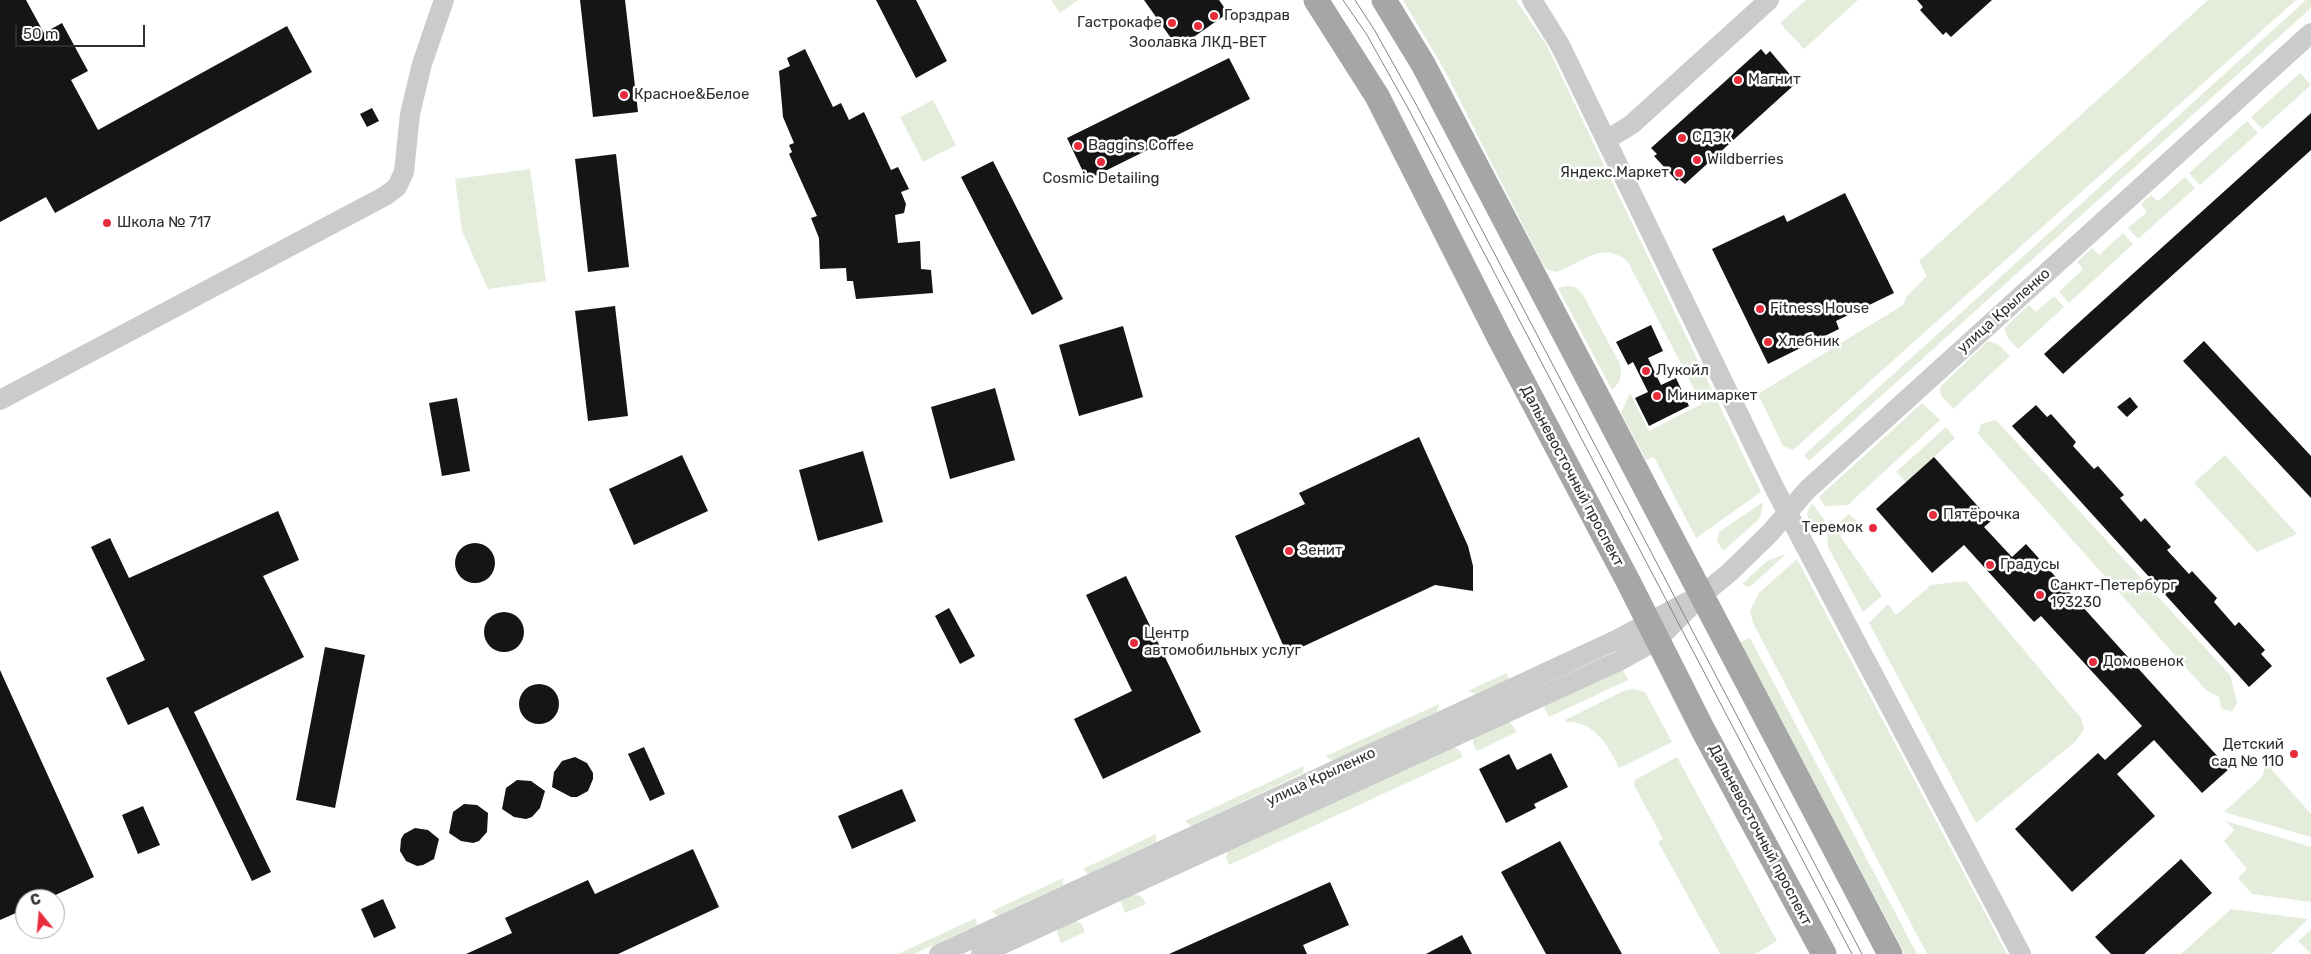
<!DOCTYPE html>
<meta charset="utf-8">
<style>
body{margin:0}
#map{position:relative;width:2311px;height:954px;overflow:hidden;background:#fff;font-family:Rubik,sans-serif}
canvas{display:block}
.north{position:absolute;left:15px;top:889px;width:50px;height:50px;box-sizing:border-box;background:#fff;border:1px solid #ababab;border-radius:50%;rotate:343deg;font-size:14px;font-weight:700;line-height:20px;text-align:center;color:#2e2e2e}
.north::after{content:'';display:block;margin:auto;width:18px;height:22px;background:#e72d3b;clip-path:polygon(50% 0,100% 100%,50% 72%,0 100%)}
.scale{position:absolute;left:15px;top:25px;width:130px;height:22px;box-sizing:border-box;border:2px solid #2e2e2e;border-top:0;padding-left:6px;font-size:15px;line-height:18px;white-space:nowrap;color:#2e2e2e;-webkit-text-stroke:4px #fff;paint-order:stroke}
</style>
<div id="map">
<canvas width="2311" height="954"></canvas>
<div class="north">С</div>
<div class="scale">50 m</div>
</div>
<script>
const c = document.querySelector('canvas').getContext('2d');
c.lineJoin = 'round';
function fill(path, color) {
  c.fillStyle = color;
  c.fill(path, 'evenodd');
}
function stroke(path, color, width, dash) {
  c.strokeStyle = color;
  c.lineWidth = width;
  c.lineCap = dash ? 'butt' : 'round';
  c.setLineDash(dash || []);
  c.stroke(path);
}
function drawText(font, color, halo, rows, align = 'center') {
  c.font = font + ' Rubik,sans-serif';
  c.lineWidth = 5;
  c.setLineDash([]);
  c.textBaseline = 'middle';
  c.strokeStyle = halo;
  c.fillStyle = color;
  for (const [text, x, y, turn = 0] of rows) {
    c.save();
    c.translate(x, y);
    c.rotate((+turn || 0) * Math.PI / 180);
    c.textAlign = isNaN(turn) ? turn : align;
    if (halo) c.strokeText(text, 0, 0);
    c.fillText(text, 0, 0);
    c.restore();
  }
}
fill(new Path2D(`
 M1051,0H1078L1060,13Z
 M1403,0H1516L1547,46L1761,492L1696,538L1654,457L1646,460L1621,413L1630,393L1649,431L1702,404L1628,262C1603,240 1583,262 1557,272L1546,269L1540,259L1444,69Z
 M1806,0H1858L1804,49L1780,23Z
 M2208,0H2296L1793,450L1783,446L1758,394L1903,305L1907,296L1927,276L1919,261Z
 M2306,0H2311V8L1809,461L1804,455Z
 M2300,73L2311,85L2262,129L2251,117Z
 M933,100L956,145L923,162L900,117Z
 M2247,121L2258,133L2200,185L2189,173Z
 M530,169L546,281L488,289L462,231L455,179Z
 M2185,177L2195,188L2138,239L2128,228L2147,212L2141,204L2151,195L2158,201Z
 M2123,233L2133,244L2069,303L2059,292L2083,269L2077,262L2092,248L2099,255Z
 M1567,286L1575,287L1582,293L1620,364C1622,376 1621,382 1612,390L1558,288Z
 M2054,296L2064,307L2018,349L2008,338L2004,328L2029,305L2036,312Z
 M1988,341L1999,345L2010,356L1953,409L1941,395L1940,387Z
 M1922,403L1940,420L1848,505L1825,506L1819,497Z
 M1996,420L2230,675L2237,702L2232,712L2221,708L2219,697L2206,690L1978,434L1981,424Z
 M1946,427L1955,438L1906,482L1896,472Z
 M2225,455L2297,534L2257,552L2194,483Z
 M1763,502L1761,515L1757,521L1723,551L1717,541L1719,532Z
 M1812,503L1825,521L1811,532L1807,513Z
 M1849,514L1857,521L1840,536L1882,596L1863,612L1828,547L1827,534Z
 M1786,554L1751,586L1748,587L1742,584L1767,561Z
 M1797,559L2007,954H1927L1753,623L1750,611L1759,593Z
 M1966,581L2081,718L2084,729L2076,741L1976,823L1869,623L1888,604L1896,615L1931,585Z
 M1750,638L1917,954H1905L1740,642Z
 M1622,668L1628,680L1549,717L1544,707L1546,703Z
 M1506,673L1509,679L1476,694L1468,691Z
 M1633,689L1645,692L1672,742L1619,768C1607,744 1595,721 1565,722V720L1623,691Z
 M1439,704L1437,712L1333,761L1326,756Z
 M1509,721L1517,732L1477,751L1473,744V736Z
 M1452,746L1459,750L1463,757L1229,865L1226,858L1228,849Z
 M1677,757L1777,941L1755,954H1720L1658,842L1663,839L1634,785L1635,780Z
 M2265,762L2311,814V837L2224,812L2263,776Z
 M1304,766L1303,773L1191,826L1185,821Z
 M2226,821L2311,847V902L2252,894L2238,878L2247,869L2224,841L2234,830Z
 M1156,834V842L1088,874L1083,869Z
 M1063,878V885L997,916L992,911Z
 M1134,894L1142,897L1146,904L1125,913L1120,900Z
 M2231,909L2308,919L2271,954H2181Z
 M976,918L977,925L914,954H898Z
 M1074,921L1081,923L1085,932L1061,943L1057,932L1058,928Z
 M2311,930V954L2298,941Z`), '#e4ecdb');
fill(new Path2D(`
 M0,0H26L44,33L62,23L88,71L71,80L98,130L287,26L312,72L55,213L46,197L0,222Z
 M580,0H625L638,112L593,117Z
 M876,0H916L947,61L916,78Z
 M1144,0H1219L1228,13L1178,48Z
 M1917,0H1992L1951,37L1946,32L1943,35L1920,10L1923,7Z
 M805,49L833,107L841,103L849,120L864,112L891,170L898,167L909,189L901,192L906,204L904,213L895,215L898,243L920,241L921,269L931,270L933,293L856,299L853,281H847L846,268L820,269L819,238L811,218L817,216L789,154L792,152L789,145L794,143L783,117L779,71L790,66L787,58Z
 M1761,49L1766,55L1770,51L1792,77L1789,80L1794,85L1685,184L1679,179L1677,181L1654,156L1657,154L1651,148Z
 M1229,58L1250,99L1087,180L1067,138Z
 M372,108L379,121L367,127L360,114Z
 M2311,113V150L2063,374L2044,354Z
 M616,154L629,267L588,272L575,159Z
 M993,161L1063,299L1032,315L961,177Z
 M1845,193L1894,293L1836,321L1839,329L1768,364L1712,249L1784,215L1787,222Z
 M615,306L628,416L588,421L575,311Z
 M1651,325L1663,351L1648,358L1661,385L1676,378L1689,406L1649,426L1635,398L1648,392L1633,362L1628,365L1616,342Z
 M1123,326L1143,397L1079,416L1059,345Z
 M2204,341L2311,456V498L2183,361Z
 M995,388L1015,460L950,479L931,407Z
 M2130,397L2138,407L2127,417L2117,407Z
 M457,398L470,471L442,476L429,403Z
 M2036,405L2047,417L2051,414L2076,442L2073,446L2094,469L2098,466L2124,495L2120,498L2141,522L2145,518L2171,547L2167,550L2189,574L2192,571L2217,598L2214,602L2235,626L2239,622L2265,650L2261,654L2272,666L2249,687L2012,426Z
 M1419,437L1468,546L1473,566V591L1435,585L1287,654L1235,536L1305,504L1299,493Z
 M863,451L883,522L818,541L799,470Z
 M682,455L708,511L634,545L609,489Z
 M1934,457L1991,521L1984,527L2012,557L2026,544L2229,769L2202,793L2154,740L2117,774L2155,816L2072,892L2015,829L2098,753L2105,760L2142,726L2041,616L2034,622L1964,545L1932,573L1876,509Z
 M278,511L299,560L263,576L304,657L194,712L271,872L252,881L168,707L128,725L106,678L145,660L91,547L110,538L129,578Z
 M455 563a20 20 0 1 1 40 0a20 20 0 1 1-40 0Z
 M1126,576L1201,732L1103,779L1074,719L1132,691L1086,595Z
 M949,608L975,656L960,664L935,616Z
 M484 632a20 20 0 1 1 40 0a20 20 0 1 1-40 0Z
 M325,647L365,655L335,808L296,800Z
 M0,670L94,877L47,899H25V909L0,920Z
 M519 704a20 20 0 1 1 40 0a20 20 0 1 1-40 0Z
 M644,747L665,794L650,801L628,754Z
 M1551,753L1568,787L1534,804L1536,808L1506,823L1479,769L1509,754L1517,770Z
 M575,757L587,763L593,773V779L588,791L577,797H571L552,787L554,772L562,761Z
 M517,780L531,781L545,791L540,808L532,817L526,819L514,817L502,809L506,788Z
 M902,789L916,821L852,849L838,816Z
 M464,804L477,805L488,813L487,832L479,841L473,843L461,841L449,833L453,812Z
 M143,806L160,845L138,854L122,815Z
 M415,828L428,830L439,839L434,859L423,865L417,866L406,861L400,851L401,839L404,834Z
 M1560,841L1622,954H1546L1501,872Z
 M693,849L719,907L618,954H466L512,933L505,918L588,880L595,894Z
 M2181,859L2212,893L2144,954H2111L2095,937Z
 M1330,882L1349,925L1303,945L1307,954H1169Z
 M383,899L396,928L374,938L361,909Z
 M1462,935L1472,954H1426Z`), '#151515');
stroke(new Path2D(`
 M1532,0L1560,45L1775,489L2021,954
 M1606,140L1631,125L1769,0
 M0,400L385,196L397,187L404,172L410,114L422,64L444,0
 M939,954L1616,640L1687,602
 M981,954L1619,661L1657,640L1702,595L1730,572L1770,533L1807,490L2311,33`), '#cbcbcb', 20);
stroke(new Path2D(`
 M1316,0L1377,96L1500,339L1629,583L1703,730L1824,954
 M1384,0L1423,64L1890,954`), '#a6a6a6', 25);
stroke(new Path2D(`
 M1343,0L1367,35L1409,110L1852,954
 M1355,0L1375,31L1417,106L1862,954`), '#838383', 1);
for (const [x, y, r, color] of [
 [1214,16,5,"#e72d3b"],
 [1172,23,5,"#e72d3b"],
 [1198,26,5,"#e72d3b"],
 [1738,80,5,"#e72d3b"],
 [624,95,5,"#e72d3b"],
 [1682,138,5,"#e72d3b"],
 [1078,146,5,"#e72d3b"],
 [1697,160,5,"#e72d3b"],
 [1101,162,5,"#e72d3b"],
 [1679,173,5,"#e72d3b"],
 [107,223,5,"#e72d3b"],
 [1760,309,5,"#e72d3b"],
 [1768,342,5,"#e72d3b"],
 [1646,371,5,"#e72d3b"],
 [1657,396,5,"#e72d3b"],
 [1933,515,5,"#e72d3b"],
 [1873,528,5,"#e72d3b"],
 [1289,551,5,"#e72d3b"],
 [1990,565,5,"#e72d3b"],
 [2040,595,5,"#e72d3b"],
 [1134,643,5,"#e72d3b"],
 [2093,662,5,"#e72d3b"],
 [2294,754,5,"#e72d3b"]
]) {
  const dot = new Path2D();
  dot.arc(x, y, r, 0, 2 * Math.PI);
  c.fillStyle = color;
  c.fill(dot);
  stroke(dot, '#fff', 2);
}
drawText('15px', '#2e2e2e', '#fff', [
 ["Горздрав",1224,16],
 ["Гастрокафе",1162,23,"right"],
 ["Зоолавка ЛКД-ВЕТ",1198,43,"center"],
 ["Магнит",1748,80],
 ["Красное&Белое",634,95],
 ["СДЭК",1692,138],
 ["Baggins Coffee",1088,146],
 ["Wildberries",1707,160],
 ["Яндекс.Маркет",1669,173,"right"],
 ["Cosmic Detailing",1101,179,"center"],
 ["Школа № 717",117,223],
 ["Fitness House",1770,309],
 ["Хлебник",1778,342],
 ["Лукойл",1656,371],
 ["Минимаркет",1667,396],
 ["Пятёрочка",1943,515],
 ["Теремок",1863,528,"right"],
 ["Зенит",1299,551],
 ["Градусы",2000,565],
 ["Санкт-Петербург",2050,586],
 ["193230",2050,603],
 ["Центр",1144,634],
 ["автомобильных услуг",1144,651],
 ["Домовенок",2103,662],
 ["Детский",2284,745,"right"],
 ["сад № 110",2284,762,"right"]
], 'left');
drawText('15px', '#2e2e2e', '#fff', [
 ["улица Крыленко",2004,311,-42],
 ["Дальневосточный проспект",1572,476,62],
 ["улица Крыленко",1321,777,-25],
 ["Дальневосточный проспект",1760,835,62]
]);
</script>
